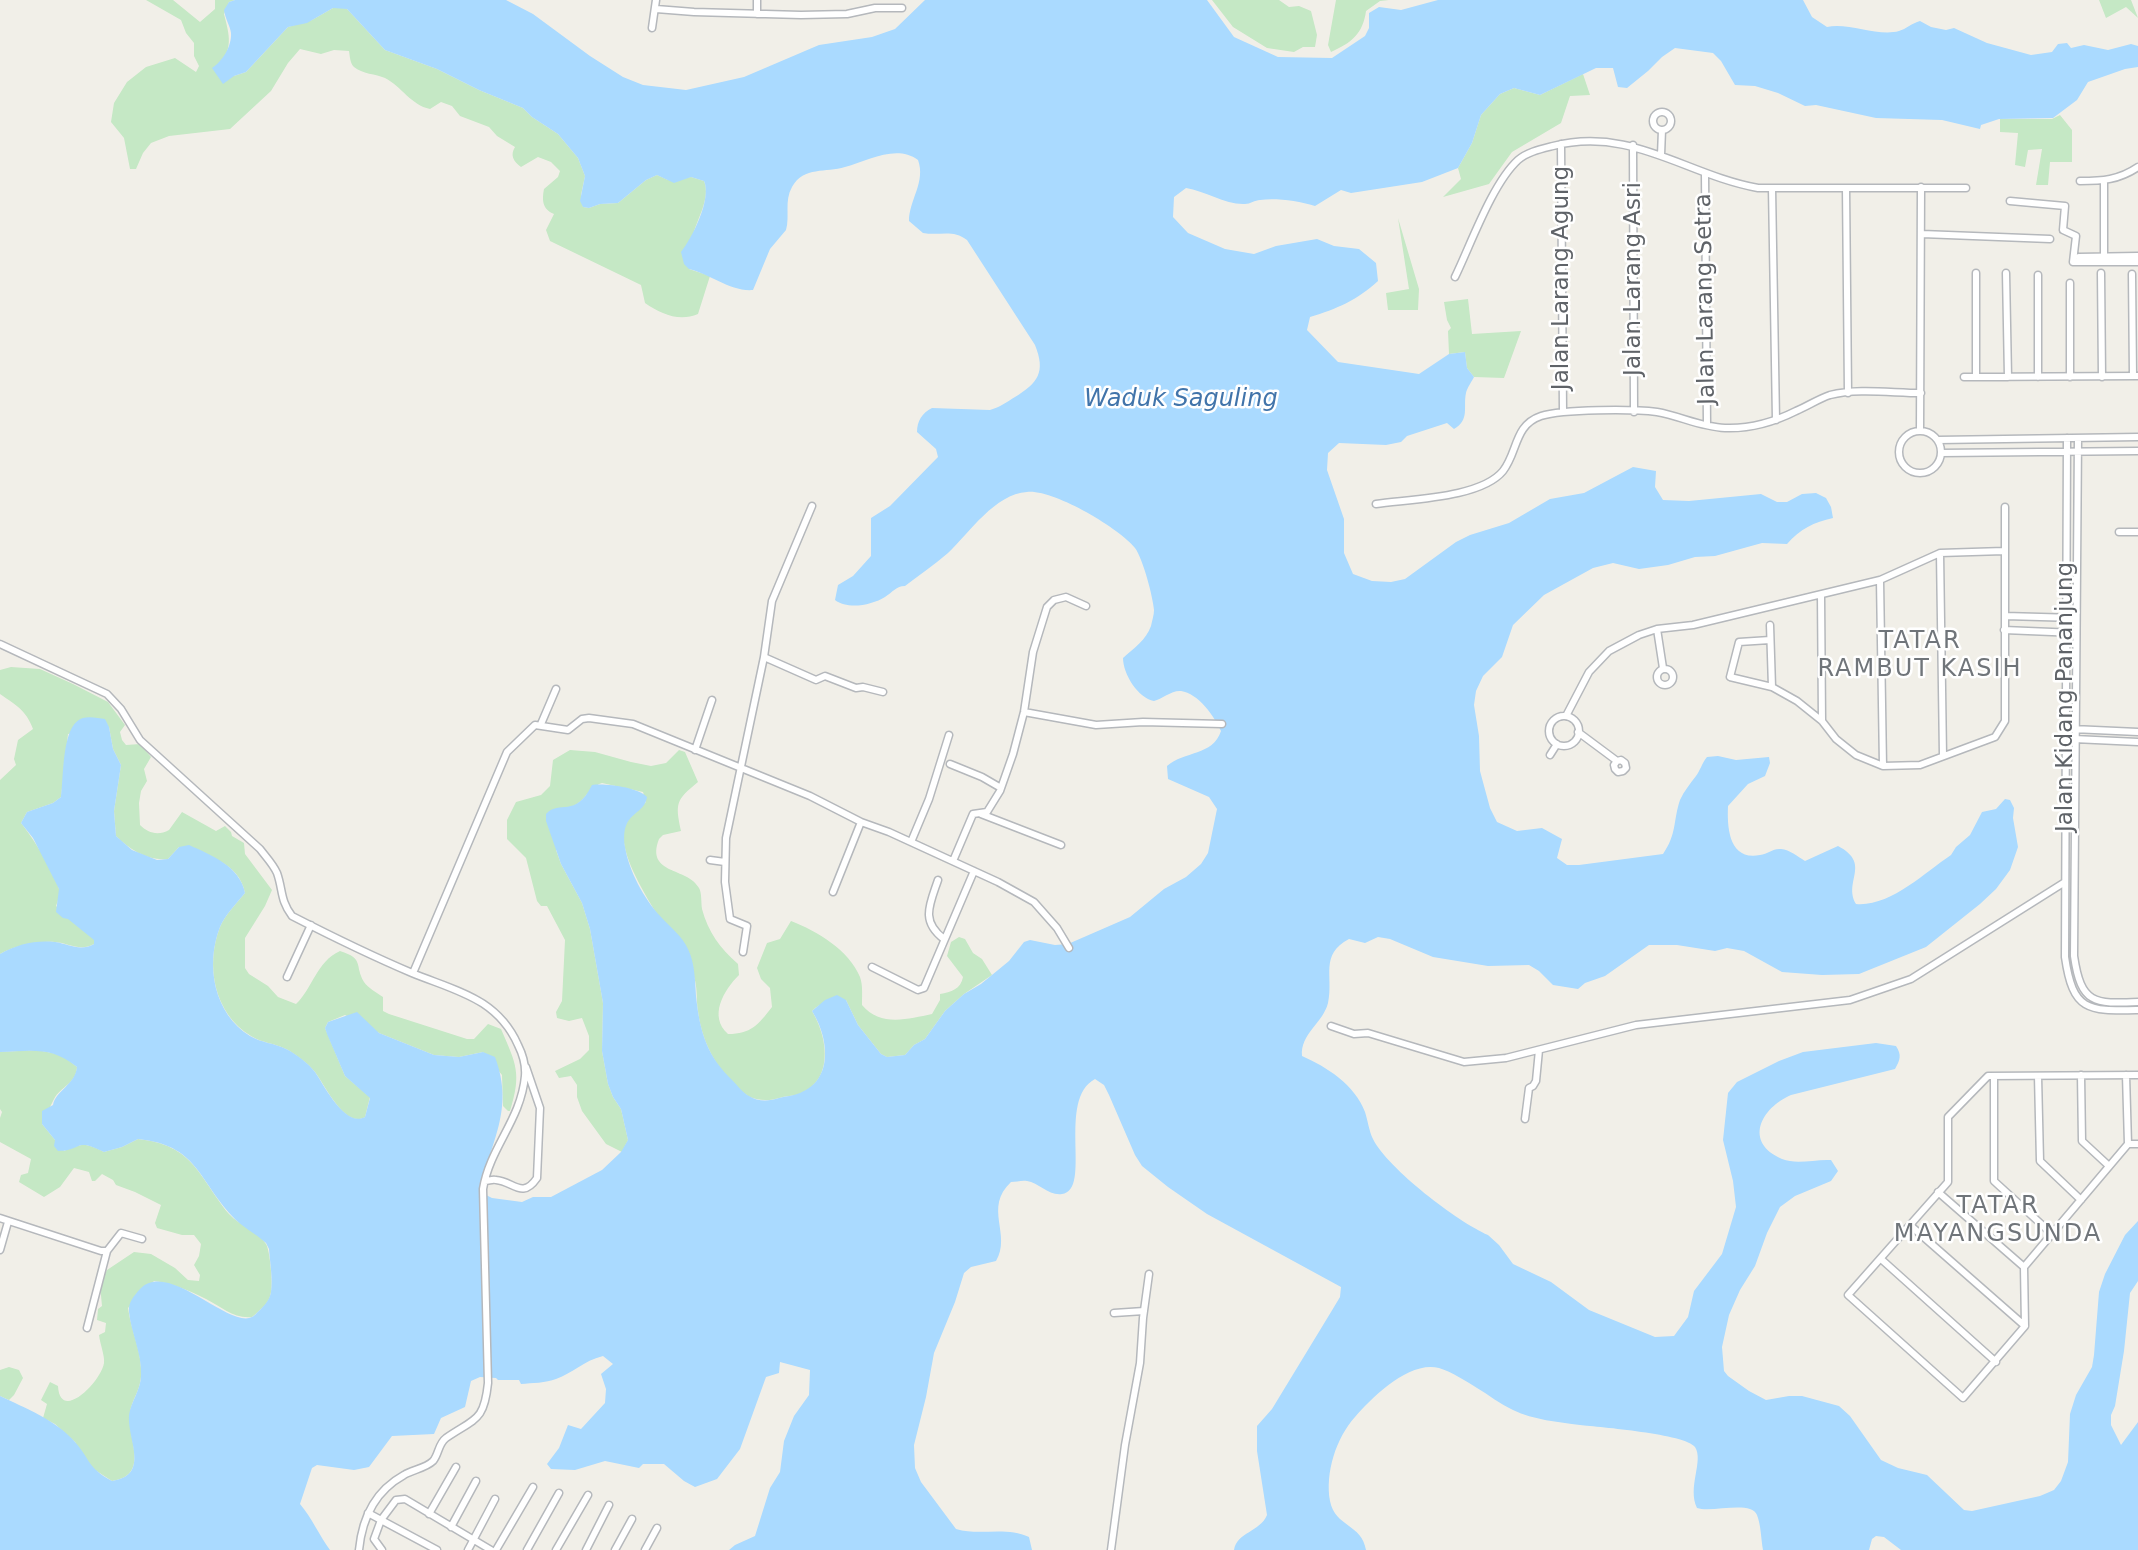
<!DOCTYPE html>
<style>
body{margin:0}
canvas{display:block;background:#f1efe8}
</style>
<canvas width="2138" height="1550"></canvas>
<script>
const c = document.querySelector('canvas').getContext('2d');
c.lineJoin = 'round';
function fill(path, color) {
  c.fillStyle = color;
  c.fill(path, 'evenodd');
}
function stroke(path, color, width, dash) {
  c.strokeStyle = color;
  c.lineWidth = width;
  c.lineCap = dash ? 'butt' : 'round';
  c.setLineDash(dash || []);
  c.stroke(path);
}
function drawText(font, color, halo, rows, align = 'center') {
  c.font = font + ' "DejaVu Sans",sans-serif';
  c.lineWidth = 5;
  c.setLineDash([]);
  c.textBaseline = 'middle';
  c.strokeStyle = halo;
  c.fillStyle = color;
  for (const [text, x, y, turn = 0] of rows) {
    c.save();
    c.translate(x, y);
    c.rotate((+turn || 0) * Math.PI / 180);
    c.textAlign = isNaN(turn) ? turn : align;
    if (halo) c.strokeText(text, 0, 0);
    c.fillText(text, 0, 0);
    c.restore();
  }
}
fill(new Path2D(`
 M146,0H173L200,22L215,9V0H235L229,2L224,14C229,34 235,51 215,67L234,76L246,72L288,27L312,20L333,8L341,7L347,9L385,50L437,69L479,90L523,108L532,117L558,134L578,158L585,176L581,195L583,207L589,208L600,204L618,203L646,180L657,175L668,180L691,177L704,181C711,198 697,219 693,235C691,246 690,257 689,269L710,276L698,314C679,322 661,314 645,303L641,285L550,241L546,230L554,214C542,209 542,200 544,189L558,177L560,171L551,162L538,157L521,167C513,161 510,155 515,147L497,136L489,127L460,116L452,106L441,102L430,109C411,105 402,87 385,78C376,74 362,74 354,67C350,63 350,57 349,51L334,50L321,54L300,49L288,63L271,91L230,129L169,136L151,143L143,153L136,169H130L124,138L111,122L114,103L127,82L146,67L175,58L196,72L199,66L194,56V43L186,33L181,20Z
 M1212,0H1279L1289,7L1299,6L1311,11L1317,35L1315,47H1303L1294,52L1267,48L1233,27Z
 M1336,0H1389L1380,1L1366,11C1363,34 1351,43 1331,52L1328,45Z
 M2099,0H2131L2138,18L2126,7L2106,18Z
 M1583,74L1590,95L1570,96L1561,123L1512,152L1489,184L1443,197L1461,179L1458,168L1472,143L1481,115L1500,94L1514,88L1540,95Z
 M2060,115L2072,130V162H2050L2048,185H2036L2042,149L2028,150L2025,167L2015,165L2018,133L2000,132V119H2052Z
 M1398,218L1419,289L1418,310H1388L1386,293L1409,289Z
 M1468,299L1472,334L1521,331L1504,378L1474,377L1467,368L1465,352L1449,354L1448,331L1451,328L1447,320L1444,302Z
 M11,667L40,669L73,684L108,702L125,725L120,732L122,740L126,745L140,744L151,757L144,769L147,781L141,791L139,803L140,825C148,833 158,836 169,830L182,812L216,831L225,826L231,832L232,836L244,843L245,854L272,890L265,906L245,938V968L249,974L268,986L278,997L296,1004C313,988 316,962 340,951C365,959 354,965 364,982C368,988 377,993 383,997V1011L389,1014L467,1039H474L488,1024L501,1029C516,1064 522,1073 510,1111H508L503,1106L502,1075L483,1052L459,1057L434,1055L379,1033L345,1015L328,1022L325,1028L345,1076L370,1097L365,1117C345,1129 325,1085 315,1072C309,1064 294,1053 286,1049C274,1043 262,1043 251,1036C214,1014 205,965 220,927C225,915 237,903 245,893C239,861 205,855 179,847L168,859C148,861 130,850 116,836L114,811L121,765L113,749L109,727L68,734L61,797L53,803L27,812L21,823C31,835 56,874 59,889C60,895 58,901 56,906L95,940L94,944C80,952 69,943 55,942C36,941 17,945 0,954V780L16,765L14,759L18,740L33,729C26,710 16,705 0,694V670Z
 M570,750L595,752L631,762L651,766L666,763L679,750L685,752L698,782C676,800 675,803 681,831L663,835L659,839C645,875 688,867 699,888C702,893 701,903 702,909C708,932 720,948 738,964L739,975C724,990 708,1016 728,1034C751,1034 758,1025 772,1007L770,988L761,979L757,968L767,943L780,939L791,921C817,931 849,950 860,977C863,985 862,996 862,1005C880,1027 908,1019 932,1014L940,1000V994C951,992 961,989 963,977L947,956L951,942L959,937L965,939L973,953L982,959L992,975L964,994L945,1011L925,1039L914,1045L905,1055L887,1057L881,1054L858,1025L846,1000C834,1002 821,1001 812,1011C827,1036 835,1079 800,1094C793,1096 785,1096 779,1098C770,1101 757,1101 748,1096C720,1076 702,1045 698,1011C696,1000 698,985 693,974C679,940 607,856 627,821C631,814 640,808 646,802L643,792L602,783C586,788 583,808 564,808L556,850L561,864L582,903L590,929L603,1003L602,1051L608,1084L613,1097L621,1109L628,1140L622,1152L606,1144L582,1111L577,1097V1085L571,1076L559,1078L555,1071L580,1059L589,1050V1036L582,1018L569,1021L557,1018L556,1012L562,1001L565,940L547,906H541L537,901L526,858L507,839V820L516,802L541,795L550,786L553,760Z
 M37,1050L62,1055L77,1067C76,1084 61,1086 54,1099C50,1107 46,1115 42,1124L64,1151C84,1143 85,1143 104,1152L122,1147L138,1139C194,1145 198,1176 229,1214C240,1226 258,1231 266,1244C270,1250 273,1285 271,1292C270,1303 259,1311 252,1317C234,1319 222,1307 206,1299C190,1291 172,1283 154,1281L128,1308C131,1331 143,1354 141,1377C140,1391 131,1401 130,1413C127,1439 151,1475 112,1481L92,1468L75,1442L55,1424L43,1418L47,1404L41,1400L50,1382L58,1386C60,1423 101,1382 104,1363C105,1356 100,1344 99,1335L105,1332L106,1323L97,1320L98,1309L102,1306L100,1285L107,1270L134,1252L151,1254L175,1268L188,1280L199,1281L200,1275L194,1265L199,1256L201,1244L194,1235H182L157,1228L155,1223L161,1205L135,1192L116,1185L113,1180L102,1174L95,1181H92L89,1172L74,1168L60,1187L44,1197L19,1182L21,1175L28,1173L31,1159L0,1142V1118L2,1112L0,1109V1052Z
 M9,1367L19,1370L23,1378L14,1395L9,1400L0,1396V1370Z`), '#c5e8c5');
fill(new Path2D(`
 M235,0H506L533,14L590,56L623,77L643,85L686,90L744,77L819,45L872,37L895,29L925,0H1207L1234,37L1278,57L1332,58L1365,36L1369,28V13L1379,7L1401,10L1438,0H1803L1812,17L1827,27C1848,22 1878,37 1899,31C1906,29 1912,23 1920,21L1931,27L1946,30L1954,28L1987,43L2031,55L2052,52L2058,44L2067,43L2071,48L2084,45L2108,50L2131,44L2138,46V67L2125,69L2088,82L2077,100L2053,118L1999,119L1981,125L1980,129L1942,120L1876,118L1816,105L1805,106L1778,93L1755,86L1735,85L1721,61L1713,53L1675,48L1662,57L1648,71L1627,88L1618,87L1613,68H1596L1540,95L1514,88L1500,94L1481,115L1472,143L1458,168L1422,182L1351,193L1341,190L1315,206C1298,201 1277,198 1260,200C1255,200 1250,204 1245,204C1226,205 1205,191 1186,188L1174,197L1173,217L1188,233L1225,249L1254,254L1276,246L1317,239L1334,246L1359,249L1376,263L1378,281C1357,300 1337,309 1310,317L1307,330L1338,362L1419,374L1449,354L1465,352L1467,368L1474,377C1472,381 1467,388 1466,393C1463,407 1470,420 1454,429L1447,423L1407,436L1401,442L1386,445L1339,443L1328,453L1327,470L1344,519V553L1353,574L1372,581L1391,582L1405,579L1456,542L1470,535L1509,523L1550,499L1584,493L1633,467L1656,471L1655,487L1663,500L1689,501L1761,494L1777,502H1787L1802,494L1816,493L1826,498L1831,507L1833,518C1814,522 1800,529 1787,544L1762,543L1715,556L1695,557L1668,565L1639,569L1613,563L1593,568L1544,595L1513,625L1502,657L1483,676L1476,691L1474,705L1479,736L1480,771L1490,808L1497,822L1517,831L1542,828L1562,839L1557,858L1567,865H1579L1663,854C1677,834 1673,821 1680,800C1684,791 1690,784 1696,776C1700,771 1702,763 1707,757L1718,756L1736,760L1769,757L1770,763L1765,776L1748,784L1728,806C1727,828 1729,861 1760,855C1768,854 1773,848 1781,849C1790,850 1797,856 1805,861L1838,846C1872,864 1843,881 1856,904C1890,907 1924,873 1951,855L1956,847L1970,835L1982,812L1996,809L2005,799L2010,800L2014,808L2013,818L2018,847L2010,870L1996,889L1980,904L1926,947L1859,974L1822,975L1782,972L1744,951L1727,948L1715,951L1677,945H1649L1605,976L1585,983L1578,989L1553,985L1539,971L1529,965L1488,966L1433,957L1390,939L1378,937L1365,943L1349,939C1319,955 1334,976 1328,1003C1323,1023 1300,1034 1302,1056C1327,1067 1355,1085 1365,1112C1368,1121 1369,1131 1373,1139C1388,1169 1458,1222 1488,1235L1499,1245L1513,1264L1551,1282L1589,1310L1655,1337L1674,1336L1688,1317L1694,1291L1722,1254L1736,1207L1733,1181L1723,1140L1728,1093L1737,1082L1779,1061L1803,1052L1876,1043L1896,1046C1902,1055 1900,1060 1895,1069L1791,1095C1761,1108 1743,1142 1782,1159C1797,1165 1815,1159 1831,1160L1838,1171L1831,1181L1795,1196L1780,1207L1767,1233L1755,1266L1740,1290L1729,1315L1722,1347L1724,1371L1728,1376L1749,1391L1766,1400L1789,1396H1802L1839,1406L1850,1416L1881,1460L1898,1468L1927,1475L1964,1510L1972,1511L2040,1496L2054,1490L2061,1481L2068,1462L2070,1414L2076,1395L2092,1367L2094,1355L2099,1292L2105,1274L2125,1235L2138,1221V1281L2130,1293L2124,1351L2115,1406L2111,1415V1425L2121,1445L2138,1422V1550H1901L1884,1537L1876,1536L1872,1539L1869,1550H1763C1761,1539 1761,1525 1757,1515C1751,1500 1712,1513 1697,1508C1687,1487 1704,1461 1695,1447C1686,1434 1599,1427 1580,1425C1558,1422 1534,1420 1513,1410C1500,1404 1489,1395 1477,1388C1466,1381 1452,1372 1439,1368C1410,1360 1372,1397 1355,1417C1336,1438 1325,1473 1330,1501C1335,1527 1362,1524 1366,1550H1234C1237,1532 1260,1532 1267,1515L1257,1451V1426L1272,1409L1331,1312L1340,1297L1341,1287L1207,1214L1168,1187L1142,1166L1135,1155L1109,1095L1104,1085L1095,1079C1056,1100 1093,1190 1062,1194C1049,1196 1039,1183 1027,1181C1022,1180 1016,1182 1011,1182C983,1208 1012,1234 996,1261L971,1267L964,1273L955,1302L934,1353L926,1397L914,1445L915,1468L921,1482L956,1529C980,1536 1006,1526 1029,1537L1032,1550H729L735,1545L755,1536L770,1488L780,1472L784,1441L794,1416L809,1395L810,1370L780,1362L779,1373L766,1377L740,1449L717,1479L695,1487L684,1481L664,1464H643L639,1468L605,1461L575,1470L551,1469L547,1464L559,1448L568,1425L581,1429L605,1403L606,1389L601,1374L613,1364L603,1356C583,1361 573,1373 556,1379C546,1383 532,1383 521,1384L519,1380H498L496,1378L480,1377L471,1381L465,1407L441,1418L434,1434L392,1436L369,1467L354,1470L317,1465L312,1468L300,1504C312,1518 319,1535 330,1550H0V1396C25,1408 56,1420 75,1442C92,1462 87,1467 112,1481C151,1475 127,1440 129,1415C131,1401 141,1390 141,1375C142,1353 131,1333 129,1312C128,1302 134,1296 140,1289C168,1259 229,1329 252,1317C256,1315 257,1312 260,1310C265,1305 270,1299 271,1292C273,1279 270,1263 269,1249L266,1243C255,1233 242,1227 232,1216C198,1179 197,1145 138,1139L122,1147L104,1152C73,1137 83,1151 58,1151L54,1146L55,1140L42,1124V1111L53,1105C56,1090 75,1085 77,1067C51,1046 32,1051 0,1052V954C18,944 35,940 55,942C69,944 80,952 94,944V940L68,919L63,918L56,912L59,889L33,838L21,823L27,812L53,803L61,797C64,779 61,724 83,718C89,716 99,718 105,719L109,727L113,749L121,765L114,811L116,836L132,850L157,860L168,859L179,847L189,845C211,855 240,866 245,893C237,903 225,915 220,927C205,965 214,1014 250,1036C262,1043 274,1043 286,1049C295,1053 309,1064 315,1072C324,1085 345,1128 365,1117L370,1098L345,1076L327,1034L325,1028L328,1022L357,1012L379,1033L434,1055L459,1057L483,1052L495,1057C515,1111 490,1141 480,1192L492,1198L522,1202L533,1197H551L602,1170L621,1152L628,1140L621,1109L613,1097L608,1084L602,1051L603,1003L590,929L582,903L561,864L546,821V814C560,799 575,819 592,785C604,783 638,787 647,797C644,817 620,810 625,847C629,871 644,899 661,917C671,928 682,936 688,949C695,963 695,982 696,996C700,1033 707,1056 733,1081C738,1086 743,1093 749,1096C758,1102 770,1101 779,1098C786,1096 793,1096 800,1093C835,1079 828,1036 812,1011L825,1000L837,995L846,1000L858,1025L881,1054L887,1057L905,1055L914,1045L925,1039L945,1011L964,994L981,984L1009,961L1024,942L1030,940L1055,945L1068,944L1130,917L1164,889L1186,877L1201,864L1208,853L1217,809L1209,797L1168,779L1167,766C1184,751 1213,756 1221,731C1215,717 1198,693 1181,691C1172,690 1162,699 1154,701C1138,698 1123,674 1123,658C1134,648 1146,640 1151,626C1152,621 1154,615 1154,610C1153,597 1143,559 1135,548C1119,528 1053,489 1027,492C995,494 970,532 948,553C934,565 919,575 905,586C896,586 893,592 885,597C872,605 848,610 835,600L838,585L853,576L871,556V518L890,506L938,457L936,449L917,432C917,421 922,413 932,408L990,410C1000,407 1007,402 1015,397C1038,383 1046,372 1035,345L967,240C953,229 940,236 923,233L909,221C909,200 926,182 918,160C896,144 868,161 845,167C826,173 804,166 792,187C784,201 790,216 786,230L770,249L753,290C731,292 710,274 689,269L684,264L681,252C692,238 712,199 704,181L691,177L674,183L657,175L646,180L618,203L600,204L589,208L583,207L580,201L585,176L578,158L558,134L532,117L523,108L479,90L437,69L385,50L347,9L333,8L307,23L288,27L246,72L234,76L223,84L212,68C222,62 232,46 231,33C230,26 225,18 224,10L229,2Z`), '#aadaff');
const street = new Path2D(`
 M656,9L694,12L801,15L847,14L875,8H902
 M757,14V0
 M652,28L656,0
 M1653 121a9 9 0 1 1 18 0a9 9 0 1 1-18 0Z
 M1561,144L1563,412
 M1633,145L1634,412
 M1661,155L1662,130
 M1705,173L1707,425
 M2080,181C2102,181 2119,180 2138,167
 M1772,188L1776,420
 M1846,188L1848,393
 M2010,201L2065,206L2063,230L2076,236L2073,262H2138
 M1922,234L2050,239
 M2104,256V181
 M2079,257L2138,256
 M2006,273L2008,377
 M2101,273L2102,377
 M2132,274L2133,376
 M2038,275V377
 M1455,277C1471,244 1492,184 1518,160C1527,152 1541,149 1553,146C1631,126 1686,175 1758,188H1966
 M1964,377L2138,376
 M1976,377V273
 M2070,377V283
 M1920,431L1921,187
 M1899 452a21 21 0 1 1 42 0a21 21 0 1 1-42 0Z
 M2067,438L2065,957C2073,1012 2088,1011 2138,1010
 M2078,438L2074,956C2081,1004 2094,1004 2138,1002
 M1938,440L2138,437
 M1941,453L2138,451
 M1376,504C1410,499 1481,498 1503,471C1518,452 1514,425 1541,416C1563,409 1633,409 1657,412C1680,416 1701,427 1725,428C1750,429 1774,422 1796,411C1808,406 1818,399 1830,395C1858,388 1892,393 1921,393
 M2119,532H2138
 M1940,553L1943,756
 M1880,580L1883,766
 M1821,595L1822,721
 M2005,616L2076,618
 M1770,625L1772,687L1797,701L1822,721L1836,739L1856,755L1883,766L1920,765L1995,737L2005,721V507
 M1657,629L1663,668
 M2004,630L2076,633
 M1770,640L1739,642L1730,677L1772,687
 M0,644L107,694L121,709L140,740L260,849C266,857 273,864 277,873C283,890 280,900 292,916C331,936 372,956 412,973C456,991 497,998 518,1045C523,1055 526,1064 525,1076C521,1120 490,1147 483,1189L488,1383C484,1422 475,1418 446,1438C438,1444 439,1454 433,1461C426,1468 412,1470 404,1475C375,1491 362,1519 359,1550
 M764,657L816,680L825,676L856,688L863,687L883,692
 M1657 677a8 8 0 1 1 16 0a8 8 0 1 1-16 0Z
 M1024,712L1096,725L1143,722L1222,724
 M1566,716L1589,672L1609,651L1639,635L1657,629L1693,625L1880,580L1940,553L2004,551
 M1549 731a15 15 0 1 1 30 0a15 15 0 1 1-30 0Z
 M541,724L556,689
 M2073,729L2138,732
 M1578,732L1617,761L1621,760L1625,763L1626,768L1623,771L1618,772L1615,769L1614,765L1617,761
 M2074,739L2138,742
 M695,750L712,700
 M1550,755L1557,744
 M950,764L982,777L1001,788
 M981,814L1061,845
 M911,842L929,799L949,735
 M710,860L725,862
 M953,861L973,814L987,812L1000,791L1013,754L1024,712L1033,652L1047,607L1054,600L1066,597L1086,606
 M938,880C930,904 920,921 944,939
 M833,892L861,822
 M743,952L747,926L730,919L725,882L726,838L764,657L772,601L812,506
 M872,967L918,990L924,988L974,871
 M413,973L507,752L535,725L568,730L582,719L589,718L633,724L810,796L861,822L889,832L998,882L1034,902L1057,928L1069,948
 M287,977L311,925
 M1331,1026L1354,1034L1368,1033L1464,1062L1506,1058L1636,1025L1850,1000L1911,979L2065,882
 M2081,1075L2082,1141L2109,1166
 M2126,1075L2128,1144
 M2138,1075L1988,1076L1948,1117V1182L1848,1295L1963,1398L2025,1326L2024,1267L2128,1144H2138
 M1994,1076V1181L2052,1234
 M2038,1076L2040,1161L2081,1200
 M1525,1119L1529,1088L1533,1086L1536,1081L1539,1050
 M485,1181C489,1181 492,1179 496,1180C513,1181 522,1200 537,1178L540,1108L526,1067
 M1938,1192L2024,1267
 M0,1218L101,1251H107L121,1233L142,1239
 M1911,1226L2025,1326
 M0,1250L8,1222
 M1881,1259L1996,1362
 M1114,1313L1144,1311
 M87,1328L107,1251
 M368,1513L437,1550
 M429,1514L456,1467
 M451,1527L476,1481
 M382,1550L374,1539L381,1520L396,1500L405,1499L491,1550
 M468,1550L495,1499
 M496,1550L533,1487
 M527,1550L559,1493
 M556,1550L588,1495
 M586,1550L609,1505
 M615,1550L632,1519
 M645,1550L657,1528
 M1111,1550L1125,1445L1140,1363L1143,1318L1149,1274`);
stroke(street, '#b5b8bc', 9);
stroke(street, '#fff', 6);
drawText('23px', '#5f6368', '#fff', [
 ["Jalan Larang Agung",1562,278,-90],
 ["Jalan Larang Asri",1634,279,-90],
 ["Jalan Larang Setra",1706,299,-91],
 ["Jalan Kidang Pananjung",2066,697,-90]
]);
drawText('italic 24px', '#4174aa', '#fff', [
 ["Waduk Saguling",1181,400]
]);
c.letterSpacing = '2px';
drawText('24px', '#70757a', '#fff', [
 ["TATAR",1920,642],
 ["RAMBUT KASIH",1920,670],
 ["TATAR",1998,1207],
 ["MAYANGSUNDA",1998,1235]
]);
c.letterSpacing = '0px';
</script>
